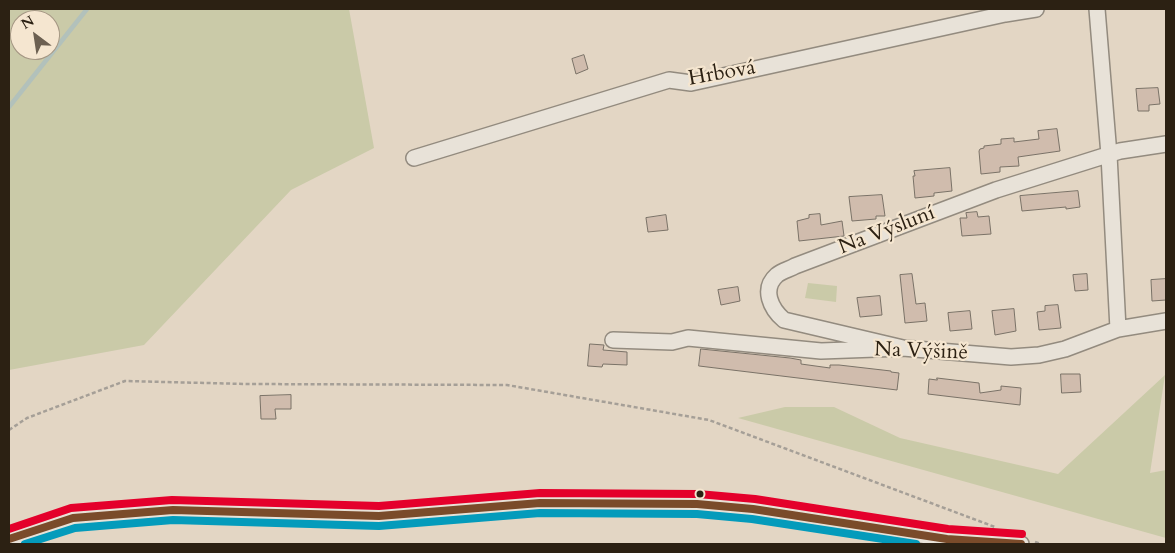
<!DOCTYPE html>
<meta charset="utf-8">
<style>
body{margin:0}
#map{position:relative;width:1175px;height:553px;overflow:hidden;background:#e3d6c4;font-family:Cardo,serif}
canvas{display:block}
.frame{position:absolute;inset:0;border:10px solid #2c2113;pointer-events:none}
.north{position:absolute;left:10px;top:10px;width:50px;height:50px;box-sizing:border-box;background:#f5e6d0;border:1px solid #a59784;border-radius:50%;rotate:329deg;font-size:14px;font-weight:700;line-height:20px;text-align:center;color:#2c2113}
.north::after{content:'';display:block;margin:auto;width:18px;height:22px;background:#6c6051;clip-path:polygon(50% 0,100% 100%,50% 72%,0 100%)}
</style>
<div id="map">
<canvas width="1175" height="553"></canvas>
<div class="frame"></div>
<div class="north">N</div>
</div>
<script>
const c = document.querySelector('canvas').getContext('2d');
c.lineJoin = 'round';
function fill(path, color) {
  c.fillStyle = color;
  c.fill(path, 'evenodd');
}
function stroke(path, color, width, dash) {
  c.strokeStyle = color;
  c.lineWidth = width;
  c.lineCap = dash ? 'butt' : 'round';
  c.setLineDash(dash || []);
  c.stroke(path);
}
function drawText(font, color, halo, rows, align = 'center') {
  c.font = font + ' Cardo,serif';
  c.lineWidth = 4.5;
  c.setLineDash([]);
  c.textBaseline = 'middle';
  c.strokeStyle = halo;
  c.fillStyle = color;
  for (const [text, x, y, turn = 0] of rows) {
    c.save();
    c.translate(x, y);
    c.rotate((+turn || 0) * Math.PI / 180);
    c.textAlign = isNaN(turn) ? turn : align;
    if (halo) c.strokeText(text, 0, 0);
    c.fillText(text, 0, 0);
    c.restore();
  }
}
fill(new Path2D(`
 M9,9H349L374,148L291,190L144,345L9,370ZM20,20H50V50H20Z
 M808,283L837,286L836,302L805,298Z
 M1165,375L1150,473L1166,470V538L738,418L785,407H834L900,438L1058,474Z`), '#cacaa8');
stroke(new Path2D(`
 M9,107L87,9`), '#b2c1bb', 4.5);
const building = new Path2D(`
 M584,55L588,69L576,74L572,59Z
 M1158,88L1160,104L1149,105V111H1138L1136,89Z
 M1057,129L1060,151L1018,157L1019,166L1000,167V172L981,174L979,151L980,149L984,148V146L1001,144V139L1014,138V142L1039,139L1038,131Z
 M950,168L952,191L934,193V196L915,198L913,176H915L914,171Z
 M1078,191L1080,207L1066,209V207L1022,211L1020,196Z
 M882,195L885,216H876V219L852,221L849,197Z
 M977,212L978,217L989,216L991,234L962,236L960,218H967L966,213Z
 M820,214L821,225L842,221L844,236L799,241L797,221L809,218V215Z
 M666,215L668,230L648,232L646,218Z
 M912,274L916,304L925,303L927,321L905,323L900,275Z
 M1087,274L1088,290L1075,291L1073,275Z
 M1166,279V300L1152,301L1151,280Z
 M738,287L740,301L721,305L718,290Z
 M880,296L882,315L860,317L857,298Z
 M1058,305L1061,328L1039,330L1037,312L1045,311V306Z
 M1014,309L1016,331L995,335L992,311Z
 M970,311L972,329L950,331L948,313Z
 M590,344L604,345L603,350L627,352V365L603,364L602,367L588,366Z
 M701,349L790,358L801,360V364L830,368V365H839L891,371V372L899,373L897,390L699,366Z
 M1061,374H1080L1081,392L1062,393Z
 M937,378L979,383L980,393L1001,390V386L1021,388L1020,405L928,394L929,379L937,380Z
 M291,395V409H275L276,419H261L260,396Z`);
fill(building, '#d0bcad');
stroke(building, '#7a7267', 1);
const minor = new Path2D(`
 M1097,9L1109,155L1118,329
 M414,158L669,80L691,83L1005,14L1036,9
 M613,340L672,342L688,338L821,351L903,348L1011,357L1039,355L1065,349L1118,329L1166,321
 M903,348L784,320C771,309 761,289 777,275C782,271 790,269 795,266L996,190L1120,151L1166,144
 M9,539L73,518L173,510L379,516L540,503L697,504L753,509L947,539L1021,544`);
stroke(minor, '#938b7f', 18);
stroke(new Path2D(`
 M9,430L27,418L125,381L246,384L507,385L709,420L995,527
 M1035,542L1041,544`), '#a59f97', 2.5, [4, 2.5]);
stroke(minor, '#e8e2d8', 15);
stroke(new Path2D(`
 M9,539L73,518L173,510L379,516L540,503L697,504L753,509L947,539L1021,544`), '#7a4b2a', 8);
stroke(new Path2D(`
 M25,544L75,528L173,520L379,526L540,513L697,514L752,519L916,544`), '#049bbb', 8);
stroke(new Path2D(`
 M9,529L71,508L172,500L379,506L540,493L698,494L755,499L948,529L1022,534`), '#e4002b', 8);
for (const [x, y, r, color] of [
 [700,494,4.5,"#2c2113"]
]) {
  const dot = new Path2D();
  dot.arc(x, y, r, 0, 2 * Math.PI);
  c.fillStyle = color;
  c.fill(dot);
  stroke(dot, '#f5e6d0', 2);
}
drawText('21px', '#2c2113', '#f5e6d0', [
 ["Hrbová",722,74,-10],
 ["Na Výsluní",887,231,-21],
 ["Na Výšině",921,352,2]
]);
</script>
